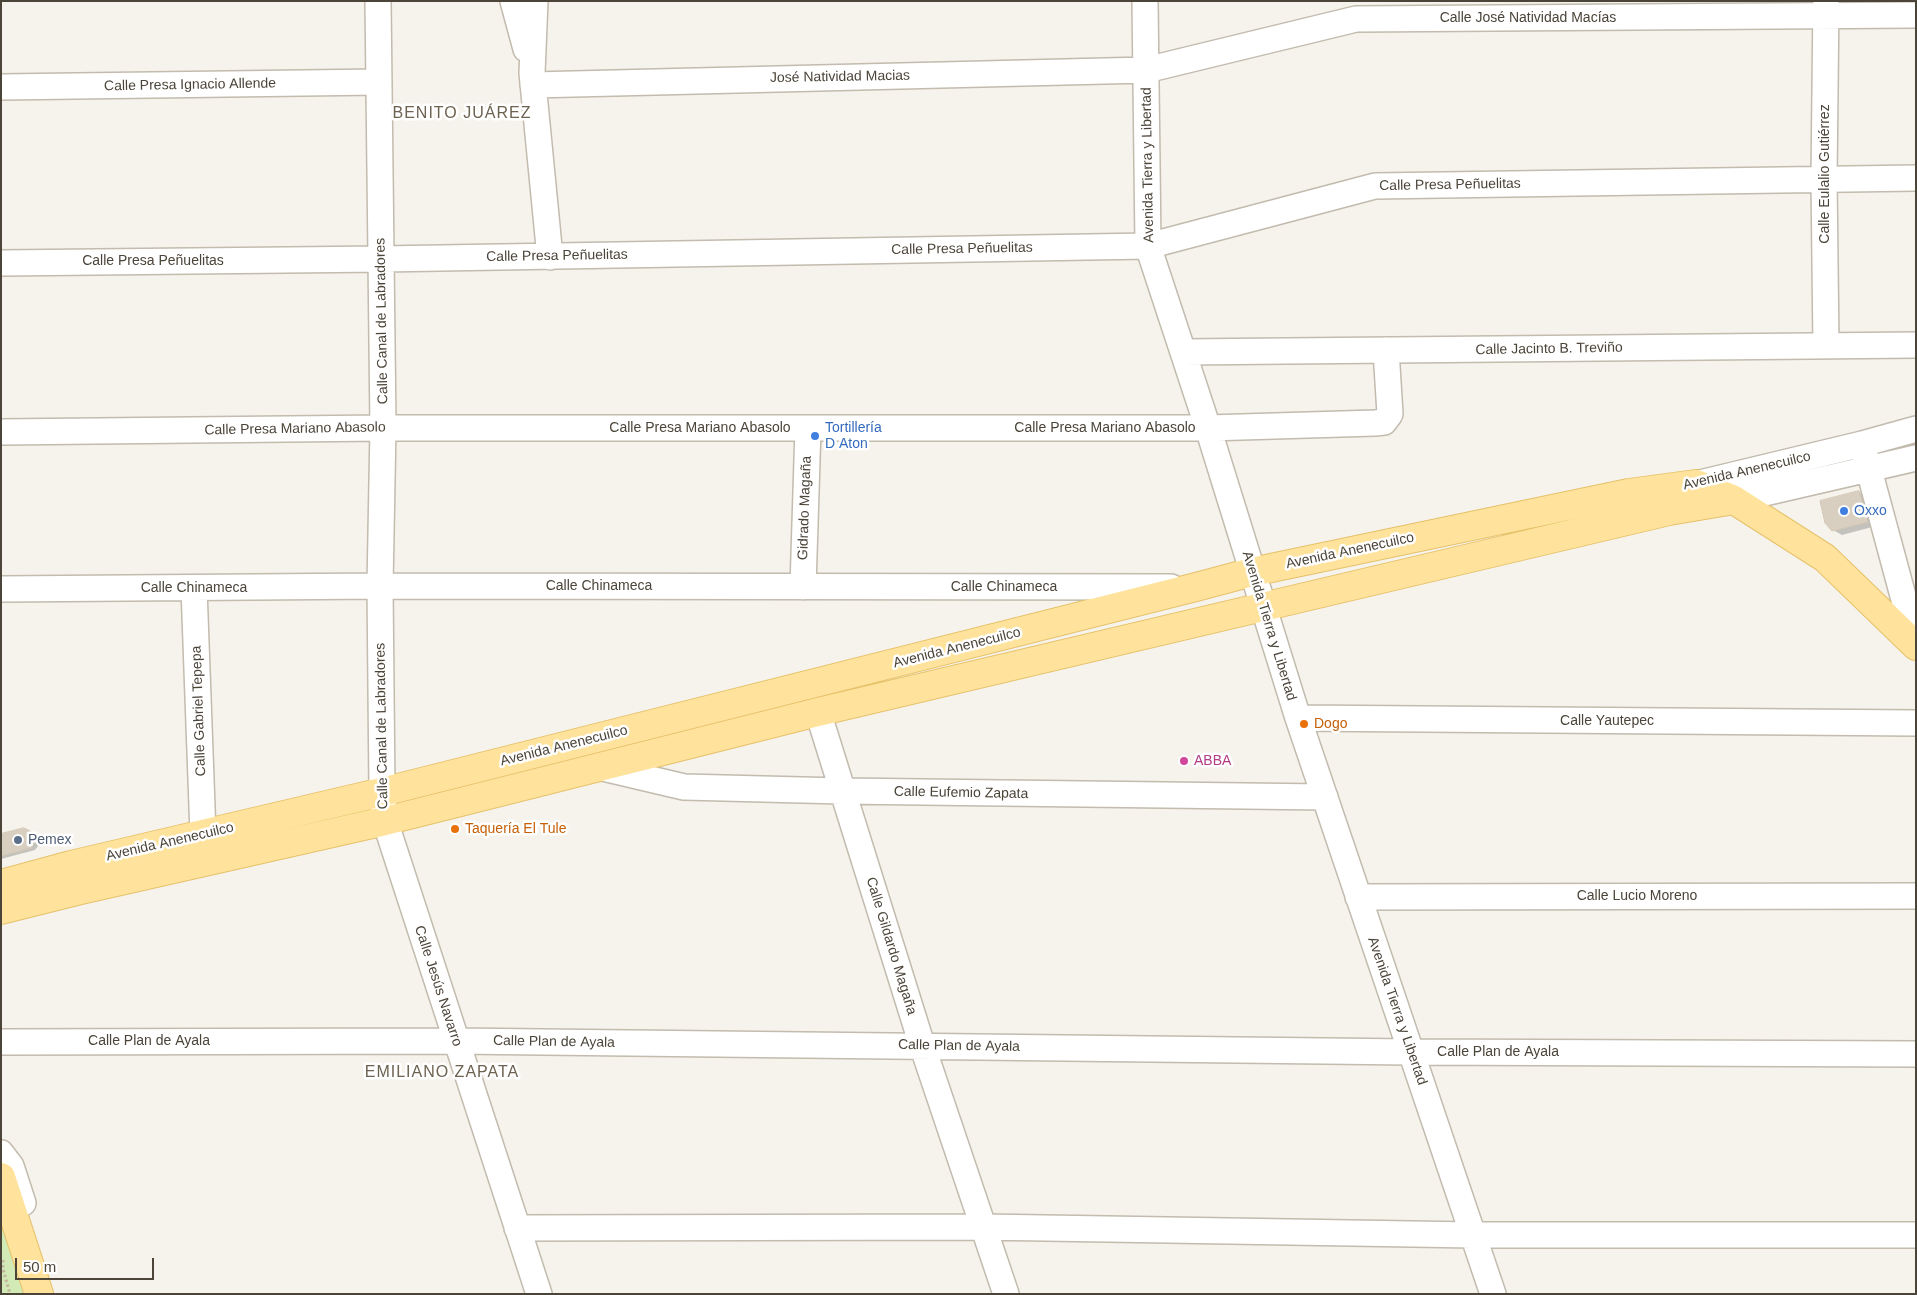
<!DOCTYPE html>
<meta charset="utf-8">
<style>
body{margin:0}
#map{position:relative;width:1917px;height:1295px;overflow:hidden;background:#f6f3ec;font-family:Arial,sans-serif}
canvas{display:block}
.frame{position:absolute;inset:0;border:2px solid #4b4439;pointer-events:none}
.scale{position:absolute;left:15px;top:1258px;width:139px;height:22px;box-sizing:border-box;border:2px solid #4b4439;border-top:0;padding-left:6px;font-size:15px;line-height:18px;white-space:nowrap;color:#4b4439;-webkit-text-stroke:4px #fff;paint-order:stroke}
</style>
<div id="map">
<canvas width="1917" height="1295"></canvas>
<div class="frame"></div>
<div class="scale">50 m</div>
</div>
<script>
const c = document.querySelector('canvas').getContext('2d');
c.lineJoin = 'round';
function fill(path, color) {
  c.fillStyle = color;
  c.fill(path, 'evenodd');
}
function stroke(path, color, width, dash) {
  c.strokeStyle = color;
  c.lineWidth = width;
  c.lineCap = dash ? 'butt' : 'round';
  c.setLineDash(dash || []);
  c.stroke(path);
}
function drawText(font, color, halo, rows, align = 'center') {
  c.font = font + ' Arial,sans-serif';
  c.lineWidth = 5;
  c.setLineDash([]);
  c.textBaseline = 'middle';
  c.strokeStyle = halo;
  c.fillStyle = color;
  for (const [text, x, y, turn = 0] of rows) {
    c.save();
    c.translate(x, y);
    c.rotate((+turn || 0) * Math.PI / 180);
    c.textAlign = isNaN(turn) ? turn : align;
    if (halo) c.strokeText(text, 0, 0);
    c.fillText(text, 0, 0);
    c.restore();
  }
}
fill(new Path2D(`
 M1,1192L36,1294H1Z`), '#d2eab5');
fill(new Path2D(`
 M1859,492L1868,498L1876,526L1842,535L1833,530Z
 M24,829L34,835L38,840V846L35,850L1,859V835Z`), '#0003');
const building = new Path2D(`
 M1859,491L1868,522L1832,531L1825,523L1820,501Z
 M24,828L30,831L34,837V843L31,848L1,856V834Z`);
fill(building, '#d8cfc1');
stroke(building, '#d3c7b4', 1);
const minor = new Path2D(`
 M378,1L383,428L380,586L382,792L385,821L539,1294
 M513,1L526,49
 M535,1L532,73L550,257
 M1145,1L1148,246L1208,428L1298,718L1493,1294
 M533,85L1146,70L1356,19L1916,15
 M1,87L379,82
 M1,263L382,259L1148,246L1375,186L1916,178
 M1826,346L1824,179L1826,1
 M1183,352L1916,345
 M1,432L383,428H1208L1375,423L1384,422L1390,414L1386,350
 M1862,444L1916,644
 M1696,484L1862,444L1916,429
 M1734,500L1916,458
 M803,587L808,428
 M194,588L203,834
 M1,589L380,586L1171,587
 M818,712L922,1045L1006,1294
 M1298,718L1916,723
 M599,767L684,787L842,791L1325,797
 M1358,897L1916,896
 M1,1042L456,1041L1411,1052L1916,1054
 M1,1153L11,1166L23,1203
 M517,1228L984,1227L1473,1235H1916`);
const major = new Path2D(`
 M1,884L71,865L382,792L1196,587L1252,572L1629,493L1696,484L1734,500L1825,558L1916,646
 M1,910L81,890L385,821L818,712L1669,511L1734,500
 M1,1177L39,1294`);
stroke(minor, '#c2bbae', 28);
stroke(major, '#e6c16a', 30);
stroke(new Path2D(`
 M3,1260V1269L10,1294`), '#c4b79f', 3, [2.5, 2.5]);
stroke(minor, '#fff', 25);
stroke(major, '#ffe39c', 28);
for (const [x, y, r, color] of [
 [815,436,5,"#3f7fe0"],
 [1844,511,5,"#3f7fe0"],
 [1304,724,5,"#e8710a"],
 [1184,761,5,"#d1479c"],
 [455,829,5,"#e8710a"],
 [18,840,5,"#5c6f8a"]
]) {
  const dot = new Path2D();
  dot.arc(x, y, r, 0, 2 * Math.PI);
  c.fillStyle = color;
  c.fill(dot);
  stroke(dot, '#fff', 2);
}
drawText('14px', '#4b4439', '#fff', [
 ["Calle José Natividad Macías",1528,18],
 ["José Natividad Macias",840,77,-1],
 ["Calle Presa Ignacio Allende",190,85,-1],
 ["Avenida Tierra y Libertad",1148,165,-91],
 ["Calle Eulalio Gutiérrez",1825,174,-90],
 ["Calle Presa Peñuelitas",1450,185,-1],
 ["Calle Presa Peñuelitas",962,249,-1],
 ["Calle Presa Peñuelitas",557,256,-1],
 ["Calle Presa Peñuelitas",153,261],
 ["Calle Canal de Labradores",382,321,-91],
 ["Calle Jacinto B. Treviño",1549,349,-1],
 ["Calle Presa Mariano Abasolo",700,428],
 ["Calle Presa Mariano Abasolo",1105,428],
 ["Calle Presa Mariano Abasolo",295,429,-1],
 ["Avenida Anenecuilco",1747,471,-13],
 ["Gidrado Magaña",805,508,-88],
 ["Avenida Anenecuilco",1350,551,-12],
 ["Calle Chinameca",599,586],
 ["Calle Chinameca",1004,587],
 ["Calle Chinameca",194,588],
 ["Avenida Tierra y Libertad",1269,626,73],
 ["Avenida Anenecuilco",957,648,-14],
 ["Calle Gabriel Tepepa",199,711,-92],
 ["Calle Yautepec",1607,721],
 ["Calle Canal de Labradores",382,726,-91],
 ["Avenida Anenecuilco",564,746,-14],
 ["Calle Eufemio Zapata",961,793,1],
 ["Avenida Anenecuilco",170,842,-13],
 ["Calle Lucio Moreno",1637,896],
 ["Calle Gildardo Magaña",891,946,73],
 ["Calle Jesús Navarro",438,986,72],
 ["Avenida Tierra y Libertad",1397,1011,71],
 ["Calle Plan de Ayala",149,1041],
 ["Calle Plan de Ayala",554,1042,1],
 ["Calle Plan de Ayala",959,1046,1],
 ["Calle Plan de Ayala",1498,1052]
]);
drawText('14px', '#366cbe', '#fff', [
 ["Tortillería",825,428],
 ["D Aton",825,444],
 ["Oxxo",1854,511]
], 'left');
drawText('14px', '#c56008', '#fff', [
 ["Dogo",1314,724],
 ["Taquería El Tule",465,829]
], 'left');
drawText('14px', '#b23c85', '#fff', [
 ["ABBA",1194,761]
], 'left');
drawText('14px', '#4e5e75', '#fff', [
 ["Pemex",28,840]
], 'left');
c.letterSpacing = '1px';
drawText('16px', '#6e6250', '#fff', [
 ["BENITO JUÁREZ",462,114],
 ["EMILIANO ZAPATA",442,1073]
]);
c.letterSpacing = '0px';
</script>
